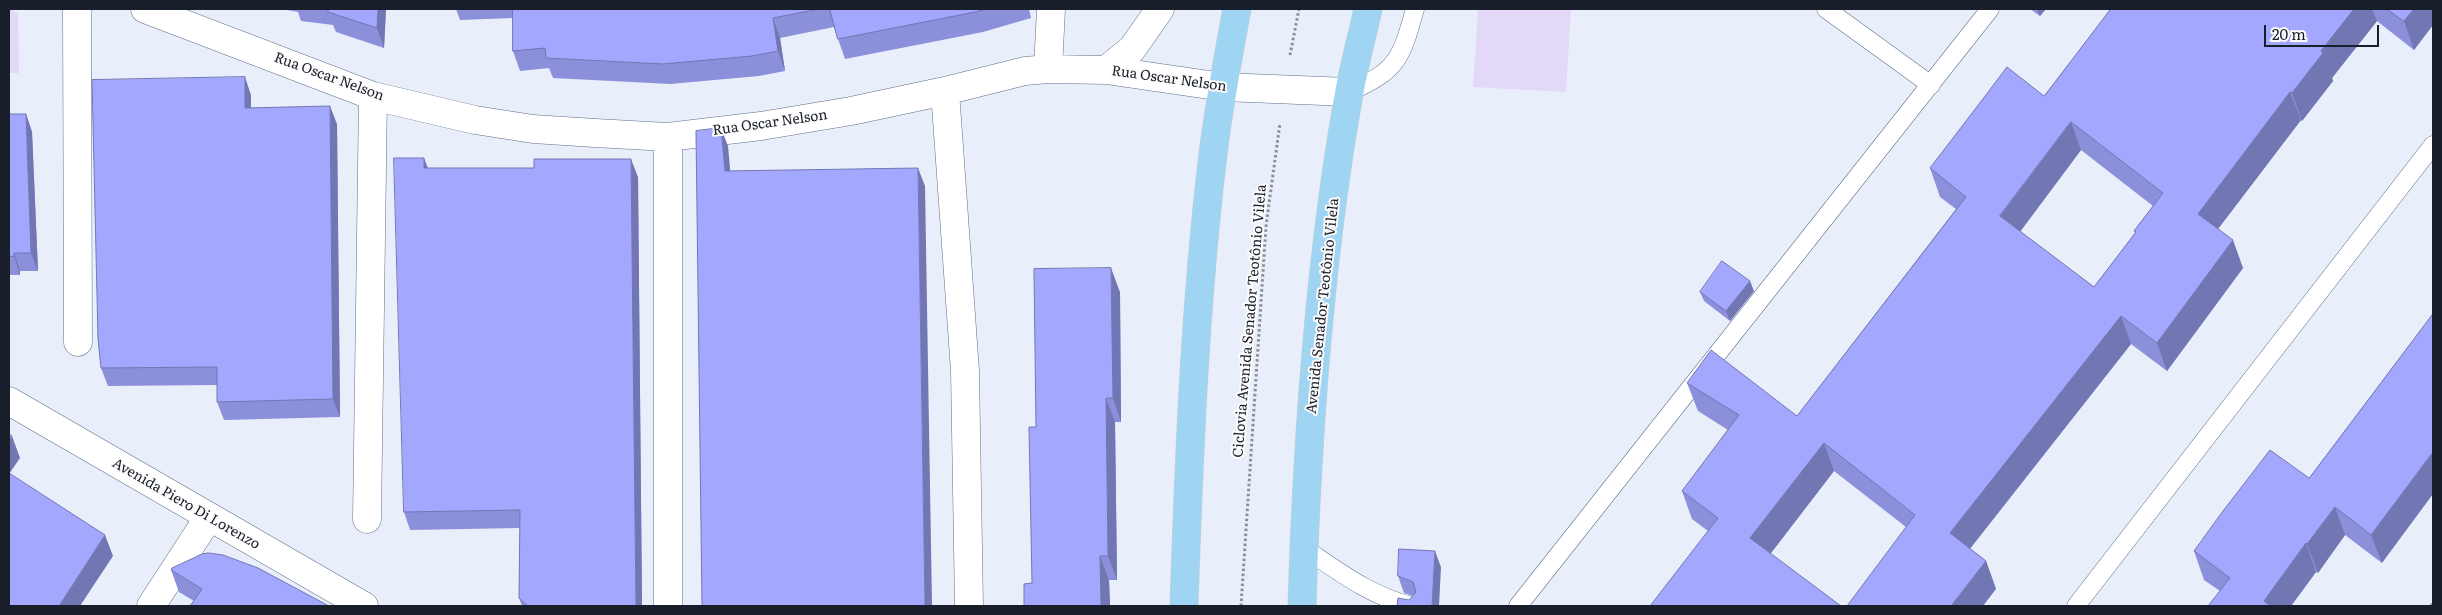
<!DOCTYPE html>
<meta charset="utf-8">
<style>
body{margin:0}
#map{position:relative;width:2442px;height:615px;overflow:hidden;background:#e8effb;font-family:Literata,serif}
canvas{display:block}
.frame{position:absolute;inset:0;border:10px solid #191f2a;pointer-events:none}
.scale{position:absolute;left:2264px;top:25px;width:115px;height:22px;box-sizing:border-box;border:2px solid #191f2a;border-top:0;padding-left:6px;font-size:15px;line-height:18px;white-space:nowrap;color:#191f2a;-webkit-text-stroke:4px #fcfcfc;paint-order:stroke}
</style>
<div id="map">
<canvas width="2442" height="615"></canvas>
<div class="frame"></div>
<div class="scale">20 m</div>
</div>
<script>
const c = document.querySelector('canvas').getContext('2d');
c.lineJoin = 'round';
function fill(path, color) {
  c.fillStyle = color;
  c.fill(path, 'evenodd');
}
function stroke(path, color, width, dash) {
  c.strokeStyle = color;
  c.lineWidth = width;
  c.lineCap = dash ? 'butt' : 'round';
  c.setLineDash(dash || []);
  c.stroke(path);
}
function drawText(font, color, halo, rows, align = 'center') {
  c.font = font + ' Literata,serif';
  c.lineWidth = 4;
  c.setLineDash([]);
  c.textBaseline = 'middle';
  c.strokeStyle = halo;
  c.fillStyle = color;
  for (const [text, x, y, turn = 0] of rows) {
    c.save();
    c.translate(x, y);
    c.rotate((+turn || 0) * Math.PI / 180);
    c.textAlign = isNaN(turn) ? turn : align;
    if (halo) c.strokeText(text, 0, 0);
    c.fillText(text, 0, 0);
    c.restore();
  }
}
fill(new Path2D(`
 M9,9L18,13L19,73H9Z
 M1478,9H1571L1566,92L1473,87Z`), '#e4d8f8');
const lane = new Path2D(`
 M1826,9L1931,85
 M1349,92C1398,70 1401,59 1415,9
 M1304,548C1338,571 1370,596 1412,606
 M1518,606L1990,9
 M2076,606L2433,145`);
const street = new Path2D(`
 M77,9L78,342
 M145,9L373,96L475,120L533,129L595,133L668,137L761,126L851,111L945,91L1025,71L1048,69L1106,70L1223,87L1349,92
 M1048,69L1051,9
 M1106,70L1132,49L1160,9
 M945,91L965,371L969,606
 M668,137V606
 M9,401L364,606
 M367,519L373,96
 M151,606L209,517`);
const primary = new Path2D(`
 M1184,606C1189,455 1195,304 1213,154C1219,105 1228,57 1237,9
 M1302,606C1307,436 1319,261 1349,94C1354,65 1362,37 1368,9`);
stroke(lane, '#5f6f89', 19);
stroke(street, '#5f6f89', 29);
stroke(primary, '#ccced0', 29);
stroke(new Path2D(`
 M1290,55L1299,9
 M1241,606L1266,226L1280,123
 M2431,606L2433,603`), '#888f9a', 3, [2.5, 2.5]);
stroke(lane, '#fff', 18);
stroke(street, '#fff', 28);
stroke(primary, '#9fd4f3', 28);
fill(new Path2D(`
 M282,9H386L384,48L336,32L333,25L301,21L298,12Z
 M456,9H1029L1031,18L983,32L845,59L838,39L834,27L780,38L785,71L759,76L670,84L553,78L549,68L520,71L513,51V18L460,20Z
 M2030,9H2046L2040,16Z
 M2111,9H2433V25L2414,50L2377,21L2332,78L2333,81L2302,121L2301,120L2218,229L2243,268L2167,371L2131,344L1970,549L1986,561L1996,589L1906,527L1834,471L1771,553L1708,531L1692,519L1682,491L1728,430L1698,411L1687,383L1797,416L1956,209L1940,197L1930,168L2044,96ZM2081,150L2153,206L2134,231L2135,233L2094,287L2020,232Z
 M251,95V108L337,124L340,417L224,420L217,402V385L108,386L101,368Z
 M9,107V114H26L32,132L38,271H20V275H9Z
 M428,168L638,177L642,606H522L519,598L520,528L410,530L404,512Z
 M1754,291L1730,321L1704,301L1700,292Z
 M1120,292L1121,422H1115L1117,580H1109L1110,606H1024L1032,583L1036,427Z
 M2433,314L2382,563L2345,535L2318,573L2316,572L2291,606H2208L2220,591L2204,580L2194,551L2309,478Z
 M1441,567L1409,600L1413,596L1404,593L1398,576Z
 M171,570L329,606L194,601L179,592Z`), '#8c90da');
fill(new Path2D(`
 M378,9H386L384,48L377,28Z
 M2037,9H2046L2040,16Z
 M2354,9H2372L2377,21L2332,78L2333,81L2302,121L2292,93L2321,51Z
 M2414,9H2433V25L2414,50L2404,21Z
 M773,18L780,38L785,71L778,51Z
 M245,77L251,95V126L245,108Z
 M2290,92L2301,120L2208,242L2198,214Z
 M330,106L337,124L340,417L333,399Z
 M26,114L32,132L38,271L31,253Z
 M2071,122L2081,150L2010,245L2000,216Z
 M721,128L728,146L732,190L725,171Z
 M424,158L431,176L424,168Z
 M631,159L638,177L642,606H636Z
 M918,168L925,186L932,606H925Z
 M2233,240L2243,268L2167,371L2157,343Z
 M14,253L20,271V275L14,256Z
 M1111,268L1120,292L1121,422L1113,398Z
 M1750,281L1754,291L1730,321L1726,311Z
 M2121,316L2131,344L1960,561L1950,533Z
 M1106,398L1115,422L1117,580L1108,556Z
 M12,436L20,458L9,474V441Z
 M1824,443L1834,471L1761,566L1750,538Z
 M2433,452V494L2382,563L2371,535Z
 M2335,507L2345,535L2318,573L2307,544Z
 M105,535L113,556L80,606H59Z
 M2306,543L2316,572L2291,606H2265L2264,601Z
 M1435,551L1441,567L1439,606H1432Z
 M1100,556L1109,580L1110,606H1101Z
 M1986,561L1996,589L1983,606H1951Z`), '#7276b2');
const building = new Path2D(`
 M329,9H378L377,28L328,12Z
 M513,9H819L773,18L778,51L752,56L663,64L546,58L545,48L513,51Z
 M830,9H986L975,12L838,39Z
 M2111,9H2354L2321,51L2323,53L2292,93L2290,92L2198,214L2233,240L2157,343L2121,316L1950,533L1986,561L1951,606H1847L1915,515L1824,443L1750,538L1841,606H1650L1718,518L1682,491L1739,415L1687,383L1711,350L1797,416L1966,197L1930,168L1976,108L2007,67L2044,96ZM2071,122L2163,193L2134,231L2136,232L2094,287L2000,216Z
 M2387,9H2414L2404,21Z
 M245,77V108L330,106L333,399L217,402V367L101,368L98,339L92,80Z
 M9,114H26L31,253H14V256L9,257Z
 M721,128L725,171L918,168L925,606H702L696,131Z
 M394,158H424V168H534V159H631L636,606H528L519,598L520,510L404,512Z
 M1722,261L1750,281L1726,311L1700,292Z
 M1111,268L1113,398H1106L1108,556H1100L1101,606H1024V584L1032,583L1029,427H1036L1034,269Z
 M2433,314V452L2371,535L2335,507L2307,544L2306,543L2264,601L2270,606H2208L2230,578L2194,551L2223,511L2270,450L2309,478Z
 M9,434L12,436L9,441Z
 M9,473L105,535L59,606H9Z
 M1399,549L1435,551L1432,606H1397L1398,598L1409,600L1416,592L1413,582L1398,576Z
 M209,553L223,555L258,568L329,606H190L202,589L171,570L172,568L202,554Z`);
fill(building, '#a3a8fe');
stroke(building, '#7276b2', 1);
drawText('14px', '#191f2a', '#fcfcfc', [
 ["Rua Oscar Nelson",329,77,20],
 ["Rua Oscar Nelson",1169,79,8],
 ["Rua Oscar Nelson",770,123,-8],
 ["Avenida Senador Teotônio Vilela",1323,306,-84],
 ["Ciclovia Avenida Senador Teotônio Vilela",1250,321,-85],
 ["Avenida Piero Di Lorenzo",186,504,30]
]);
</script>
